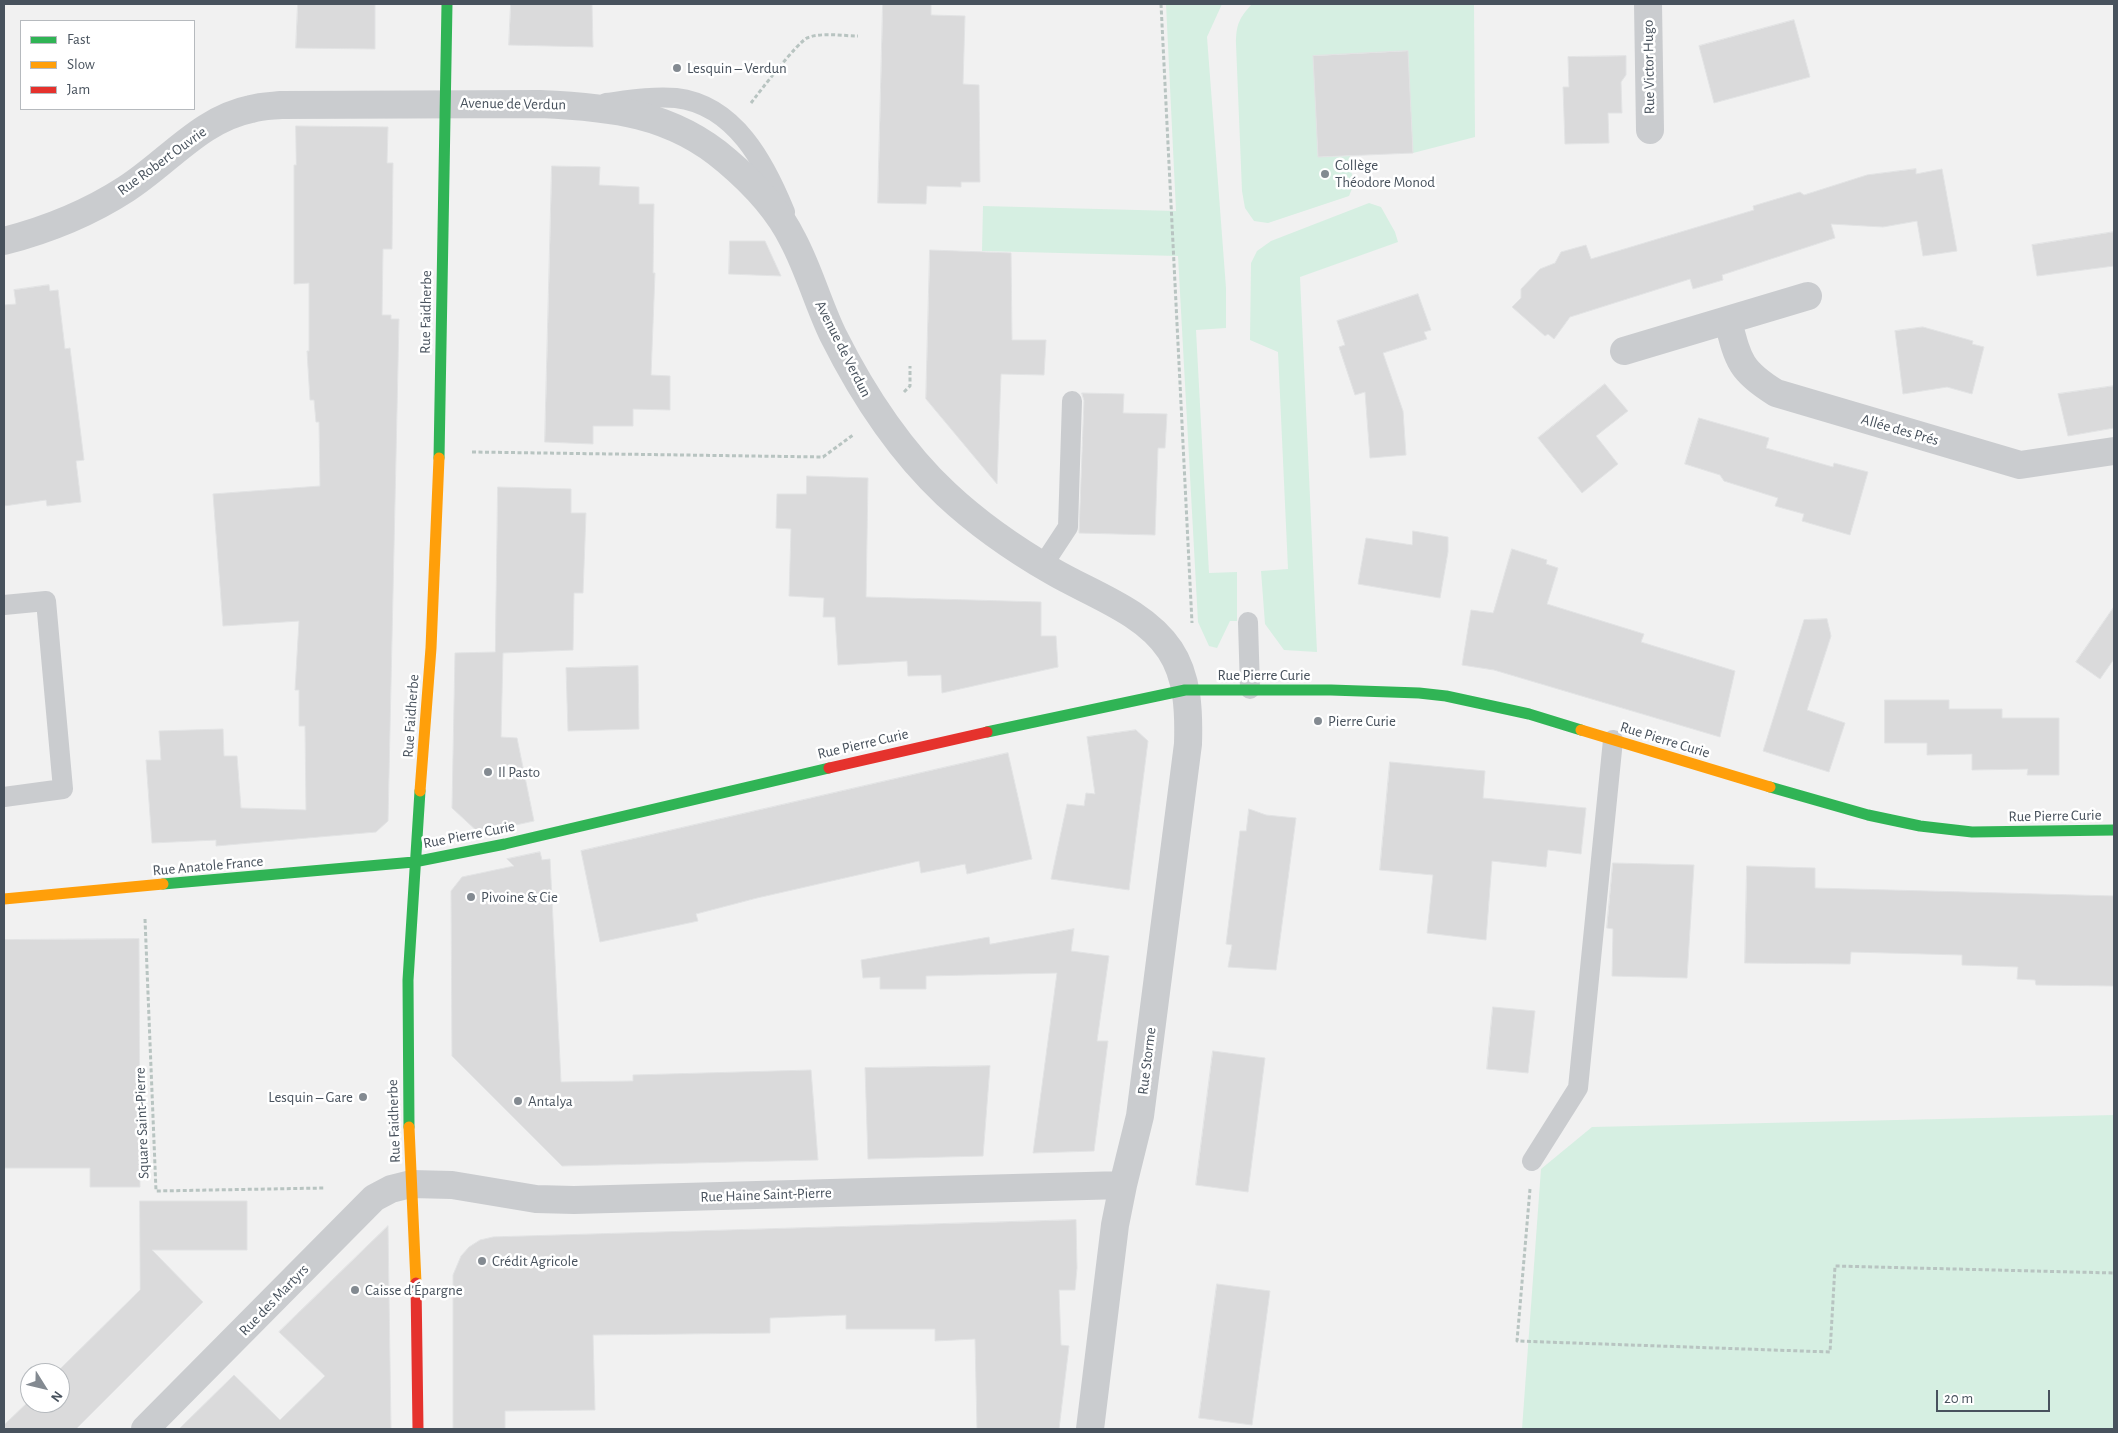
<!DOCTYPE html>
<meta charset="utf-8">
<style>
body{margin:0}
#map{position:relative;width:2118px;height:1433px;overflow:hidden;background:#f1f1f1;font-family:"Alegreya Sans",sans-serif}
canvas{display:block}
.frame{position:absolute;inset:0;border:5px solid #48525d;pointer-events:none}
.legend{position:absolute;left:20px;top:20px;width:175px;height:90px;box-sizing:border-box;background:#fff;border:1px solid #b6babe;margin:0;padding:6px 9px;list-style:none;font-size:15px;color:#48525d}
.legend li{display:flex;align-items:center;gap:10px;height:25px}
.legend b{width:25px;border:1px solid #b6babe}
.north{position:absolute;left:20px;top:1363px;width:50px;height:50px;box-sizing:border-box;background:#fff;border:1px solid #b6babe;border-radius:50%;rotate:126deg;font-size:14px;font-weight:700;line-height:20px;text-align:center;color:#48525d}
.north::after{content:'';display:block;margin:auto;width:18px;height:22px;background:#838a91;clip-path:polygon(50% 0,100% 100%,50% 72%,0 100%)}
.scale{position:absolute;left:1936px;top:1390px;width:114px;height:22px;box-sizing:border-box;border:2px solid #48525d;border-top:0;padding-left:6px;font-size:15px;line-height:18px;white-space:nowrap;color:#48525d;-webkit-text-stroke:4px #fff;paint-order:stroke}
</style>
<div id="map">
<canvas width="2118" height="1433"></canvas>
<div class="frame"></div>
<ul class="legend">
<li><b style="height:6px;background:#30b455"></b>Fast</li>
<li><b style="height:6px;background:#ff9f0a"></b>Slow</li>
<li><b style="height:6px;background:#e5322d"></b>Jam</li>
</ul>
<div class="north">N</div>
<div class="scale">20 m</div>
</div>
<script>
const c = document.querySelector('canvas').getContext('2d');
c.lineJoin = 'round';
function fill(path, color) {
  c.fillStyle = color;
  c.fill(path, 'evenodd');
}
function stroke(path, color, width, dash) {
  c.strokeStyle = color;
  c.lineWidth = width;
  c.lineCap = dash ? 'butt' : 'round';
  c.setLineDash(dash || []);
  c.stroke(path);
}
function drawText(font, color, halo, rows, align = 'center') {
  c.font = font + ' "Alegreya Sans",sans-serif';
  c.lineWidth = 5;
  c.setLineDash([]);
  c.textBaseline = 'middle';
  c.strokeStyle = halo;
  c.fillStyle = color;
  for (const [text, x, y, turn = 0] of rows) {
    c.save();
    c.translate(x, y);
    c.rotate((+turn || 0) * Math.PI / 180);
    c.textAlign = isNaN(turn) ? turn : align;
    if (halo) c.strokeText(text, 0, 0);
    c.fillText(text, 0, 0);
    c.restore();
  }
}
fill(new Path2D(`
 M1166,4H1222L1207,37L1226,288V328L1196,330L1209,573L1237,572V621H1230L1217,648L1209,646L1198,622L1178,256L982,251L983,206L1176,211Z
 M1252,4H1474L1475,137L1413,153L1407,51L1314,56L1318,157L1350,156L1353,186L1349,196L1268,223L1254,221L1245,208L1242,191L1236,44C1236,25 1239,18 1252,4Z
 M1369,203L1381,207L1395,232L1398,242L1300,277L1317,652L1284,650L1265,624L1261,571L1288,569L1278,352L1250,340L1251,263L1257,251L1271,241Z
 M2114,1115V1429H1522L1541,1169L1592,1127Z`), '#d6efe2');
const building = new Path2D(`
 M298,4H375V49L296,48Z
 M511,4H592L593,47L509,45Z
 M883,4H931V15L965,16L963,84L979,85L980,182H961V187L927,186L926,204L878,203Z
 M1794,20L1810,77L1714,103L1699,46Z
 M1408,51L1413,153L1318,157L1313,56Z
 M1626,56V75L1621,82L1622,113H1608L1609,143L1565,144L1563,87H1569L1568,57Z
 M296,126L388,127L387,163H393L392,249H383L382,315H391V319H399L388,821L376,832L216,846V840L152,843L146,760H161L159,731L223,729L224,756H237L241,808L306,810L305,726H299V690H295L299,621L223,626L213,494L320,486L319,422H316L314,400H310L307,351H309V283L294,284V165H296Z
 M552,166L600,167L599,185L639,187V204H654L653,273H655L651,375L670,376V410L633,409V426H593V444L545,442Z
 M1916,169V174L1942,169L1957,251L1923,256L1917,221L1883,227L1831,224L1835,238L1722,275L1723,280L1693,289L1690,279L1570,317L1554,339L1548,334L1545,336L1512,307L1521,298V289L1540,269L1555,263L1561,252L1586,245L1591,259L1754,210L1753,206L1800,192L1804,195L1867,175Z
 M2114,232V266L2037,276L2032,245Z
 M730,241H765L781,276L729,274Z
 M930,250L1011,253L1012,340H1046L1044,375L1001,374L997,484L926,399Z
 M49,285L50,291L58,290L65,349L70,348L84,460L76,461L81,502L47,506L46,500L4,506V305L16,304L14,290Z
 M1418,294L1431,330L1424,332L1427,339L1383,353L1403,411L1406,455L1370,458L1365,392L1355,395L1339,347L1345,345L1337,321Z
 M1923,327L1973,341L1972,344L1984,347L1972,394L1947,387L1903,394L1895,331Z
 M1605,384L1628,411L1596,436L1618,464L1582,493L1538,438Z
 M2114,386V428L2068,436L2058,394Z
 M1082,393L1124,394L1123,413L1167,414L1165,448H1158L1155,535L1079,533L1084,401Z
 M1699,418L1769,438L1766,448L1833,467L1834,463L1868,472L1850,535L1802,521L1804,514L1775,506L1778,498L1724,481L1720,475L1685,464Z
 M807,476L868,478L866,597L1041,602V636H1056L1058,667L942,693L941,675L908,676L907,661L838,665L835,617H823L824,598L789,596L791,529L776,528L777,494H806Z
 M498,487L571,489V513H586L583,593H574L573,650L503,653L501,737L517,738L534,821L479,833L452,808L455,653L495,652Z
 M1413,531L1448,537V552L1440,598L1358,584L1366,538L1412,545Z
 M1512,549L1547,560L1546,564L1558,568L1547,604L1644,634L1641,642L1735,671L1720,737L1494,670L1462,665L1471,610L1493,613Z
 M2114,607V659L2100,679L2076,662Z
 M1827,619L1831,636L1807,710L1845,723L1829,772L1763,751L1804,620Z
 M638,666L639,729L568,731L566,668Z
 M1885,700H1949V709H2002V718H2059V775H2027L2028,769L1972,770V754L1927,755V743H1885Z
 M1136,730L1148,741L1129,890L1051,879L1067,804L1084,806L1086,793L1095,794L1087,737Z
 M1008,753L1032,859L967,874L965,864L921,873L919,861L757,898L696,914L698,921L600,942L581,851Z
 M1390,762L1485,771L1483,798L1586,808L1581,854L1548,850L1546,867L1492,861L1486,940L1427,933L1433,875L1380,870Z
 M1249,809L1266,815L1296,818L1276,970L1228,967L1232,945L1226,944L1240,831H1246Z
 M540,852L542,860L550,859L561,1082L633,1081V1075L811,1070L818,1160L562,1166L452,1056L451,891L462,877L514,866L507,859Z
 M1613,863L1694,865L1687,978L1612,976L1613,929L1607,928Z
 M1747,866L1815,868V888L2114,896V986L2036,985L2035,980L2017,979L2018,967L1962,965V955L1851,952L1850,964L1745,963Z
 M1074,929L1071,951L1109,956L1097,1041H1108L1094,1151L1033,1153L1057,973L926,976V989H880V977L863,978L861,960L989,937L990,944Z
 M139,939L140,1187H90V1168H4V940Z
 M1493,1007L1535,1011L1528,1073L1487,1069Z
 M1213,1051L1265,1058L1248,1192L1196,1185Z
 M990,1066L983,1156L868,1159L865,1068Z
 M140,1201H247V1250H152L203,1302L76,1429H4V1425L30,1400V1403H60V1373H56L140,1290Z
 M1076,1220L1077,1268L1075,1290H1059L1061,1345L1069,1346L1059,1429H977L975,1339L935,1341V1329H846V1315L770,1318V1333L593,1335L595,1410L505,1411V1429H453V1275L461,1256L469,1247L480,1240L493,1237Z
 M388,1226L391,1429H179L234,1375L280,1420L325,1376L279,1332Z
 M1217,1284L1270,1291L1252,1425L1199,1418Z`);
fill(building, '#dadadb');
stroke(building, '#e2e3e4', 1);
stroke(new Path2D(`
 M1161,4L1192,623
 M751,103C760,91 797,43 807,38C821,32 843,36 858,36
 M904,392L910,386V366
 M472,452L823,457L853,435
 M145,919L156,1191L324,1188
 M1530,1189L1517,1341L1830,1352L1835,1266L2114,1273`), '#b8c4c1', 3, [4, 2.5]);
stroke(new Path2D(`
 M606,103C629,100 653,96 676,98C735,105 765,163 785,212
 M1043,565L1068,527L1072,401
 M4,605L46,601L63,789L4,797
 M1248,622L1250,689
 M1532,1161L1578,1088L1613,740`), '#cacccf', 20);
stroke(new Path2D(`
 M1648,4L1650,130
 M4,241C47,230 89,213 126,189C168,162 201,119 251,109C261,106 271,106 281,105L540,104C610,107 672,113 727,161C753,183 778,209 793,240C809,270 818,304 833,335C862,393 898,449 946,494C978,524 1014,549 1052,571C1091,594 1144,611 1170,650C1188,677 1189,712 1188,744L1140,1116L1123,1185L1115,1225L1090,1429
 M1728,321C1738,360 1740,371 1776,393L2020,465L2114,451
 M1624,351L1808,296
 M145,1429L374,1198L391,1189L411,1184L452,1185L536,1199L574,1200L1123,1185`), '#cacccf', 28);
stroke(new Path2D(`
 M439,458L447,4
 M987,732L1185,690H1331L1419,693L1446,696L1529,714L1581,730
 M1770,787L1868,815L1920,826L1972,832L2114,830
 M163,884L414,862L505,844L829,768
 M409,1127L408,980L420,791`), '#30b455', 11);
stroke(new Path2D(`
 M1581,730L1770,787
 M420,791L431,648L439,458
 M4,899L163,884
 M409,1127L416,1283`), '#ff9f0a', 11);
stroke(new Path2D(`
 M829,768L987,732
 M416,1283L418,1429`), '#e5322d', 11);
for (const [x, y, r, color] of [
 [677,68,5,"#838a91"],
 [1325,174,5,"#838a91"],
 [1318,721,5,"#838a91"],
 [488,772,5,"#838a91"],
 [471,897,5,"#838a91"],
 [363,1097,5,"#838a91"],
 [518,1101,5,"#838a91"],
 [482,1261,5,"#838a91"],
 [355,1290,5,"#838a91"]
]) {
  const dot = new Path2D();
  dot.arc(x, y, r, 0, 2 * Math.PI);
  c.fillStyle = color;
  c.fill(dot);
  stroke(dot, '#fff', 2);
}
drawText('15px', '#48525d', '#fff', [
 ["Rue Victor Hugo",1649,67,-91],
 ["Avenue de Verdun",513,104,1],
 ["Rue Robert Ouvrie",162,161,-36],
 ["Rue Faidherbe",426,312,-89],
 ["Avenue de Verdun",843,349,63],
 ["Allée des Prés",1900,430,16],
 ["Rue Pierre Curie",1264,675],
 ["Rue Faidherbe",411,716,-86],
 ["Rue Pierre Curie",1665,740,17],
 ["Rue Pierre Curie",863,744,-13],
 ["Rue Pierre Curie",2055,816,-1],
 ["Rue Pierre Curie",469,835,-11],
 ["Rue Anatole France",208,866,-5],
 ["Rue Storme",1147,1061,-83],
 ["Rue Faidherbe",394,1121,-92],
 ["Square Saint-Pierre",142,1123,-92],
 ["Rue Haine Saint-Pierre",766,1195,-2],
 ["Rue des Martyrs",274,1300,-46]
]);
drawText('15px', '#48525d', '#fff', [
 ["Lesquin – Verdun",687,68],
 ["Collège",1335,165],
 ["Théodore Monod",1335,182],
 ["Pierre Curie",1328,721],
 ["Il Pasto",498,772],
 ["Pivoine & Cie",481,897],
 ["Lesquin – Gare",353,1097,"right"],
 ["Antalya",528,1101],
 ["Crédit Agricole",492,1261],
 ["Caisse d'Épargne",365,1290]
], 'left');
</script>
